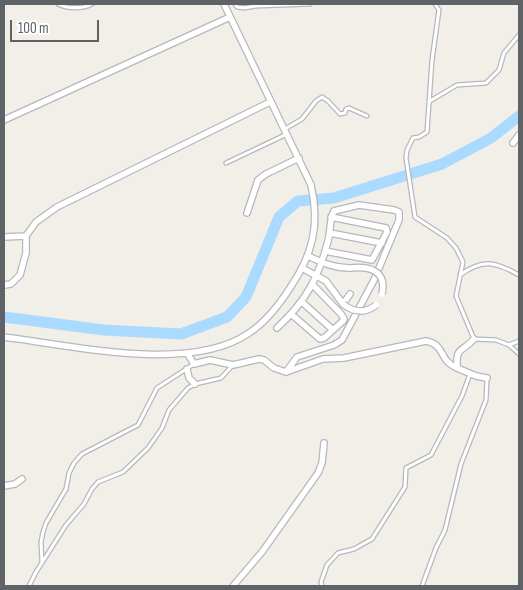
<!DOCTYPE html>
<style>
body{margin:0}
#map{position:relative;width:523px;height:590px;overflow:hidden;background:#f1efe8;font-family:"Sofia Sans Condensed",sans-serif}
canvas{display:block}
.frame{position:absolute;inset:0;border:5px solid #5f6368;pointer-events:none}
.scale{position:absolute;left:10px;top:20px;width:89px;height:22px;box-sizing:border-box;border:2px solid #5f6368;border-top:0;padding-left:6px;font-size:15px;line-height:18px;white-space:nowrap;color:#5f6368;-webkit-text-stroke:4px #fff;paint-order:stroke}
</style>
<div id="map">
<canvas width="523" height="590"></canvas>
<div class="frame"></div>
<div class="scale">100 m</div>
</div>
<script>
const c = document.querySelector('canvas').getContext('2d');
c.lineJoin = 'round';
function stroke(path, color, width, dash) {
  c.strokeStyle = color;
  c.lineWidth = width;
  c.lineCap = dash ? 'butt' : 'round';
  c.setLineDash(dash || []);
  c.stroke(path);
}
stroke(new Path2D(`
 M4,317L104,330L181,334L227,317L246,297L279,217L298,201L334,198L442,164L491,138L519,116`), '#aadaff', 11);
const service = new Path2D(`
 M58,4C67,9 83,9 92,4
 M235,4L237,7L244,8L256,6L310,4
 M435,4L439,10L432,60L427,132L419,137L413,138L407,150L406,158L415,217L447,238L456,248L463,262L456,296L474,339L496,340L509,345L519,341
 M430,101L457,85L486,83L499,70L504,53L519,35
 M285,129L302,119L316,101L322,97L328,101L340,114L345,113L346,109L349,108L367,116
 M226,163L287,134
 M460,275C483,258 496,262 519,275
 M509,345L519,354
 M42,563L41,542L43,532L46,523L66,489L69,473L74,463L82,454L138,425L157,388L194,364
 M29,586L36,572L66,525L84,504L92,489L98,482L123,472L148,448L162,428L169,410L188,388L195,384L221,378L232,366
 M322,586L321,582L327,565L338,553L354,549L372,539L405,487L406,468L431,455L462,396L470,374
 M422,586L436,548L445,530L461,464L486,400L487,379`);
const minor = new Path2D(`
 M4,120L230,17
 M513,143L519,135
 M247,213L258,180L266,174L299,158
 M330,233L382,243
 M4,237L26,236
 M325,251L372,260L387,232L386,228L331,217
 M308,256C323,263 334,268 350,268
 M302,268L326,281L343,304L350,294
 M4,285L11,284L20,275L26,253V236L36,222L57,207L270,102
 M302,302L333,330
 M291,314L320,339L324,338L343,321L344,319L341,314L312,284
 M277,328C306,301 318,279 328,241C331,231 329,220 334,211L359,205L394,210L399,212V220L374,280L342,340L334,345L297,357L286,372
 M4,337C71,345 190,374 249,333C266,322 279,305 290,288C313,254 320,225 311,185L224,4
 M187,353L194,364L210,360L233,365L259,359L264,360L274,368L286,372L323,359L344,358L426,341C446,345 438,360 457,368C456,345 462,353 474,339
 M457,368L476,376L487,378
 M187,369L189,378L195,384
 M4,486L15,484L22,479
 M233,586L262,552L318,473L322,463L324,443`);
stroke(service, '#b5b8bc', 5.5);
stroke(minor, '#b5b8bc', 8);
stroke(service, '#fff', 3);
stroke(minor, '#fff', 5.5);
const minorBridge = new Path2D(`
 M350,268C369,266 387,270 382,294
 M343,304C353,312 365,314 376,305`);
stroke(minorBridge, '#b5b8bc', 8, []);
stroke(minorBridge, '#fff', 5.5);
</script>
